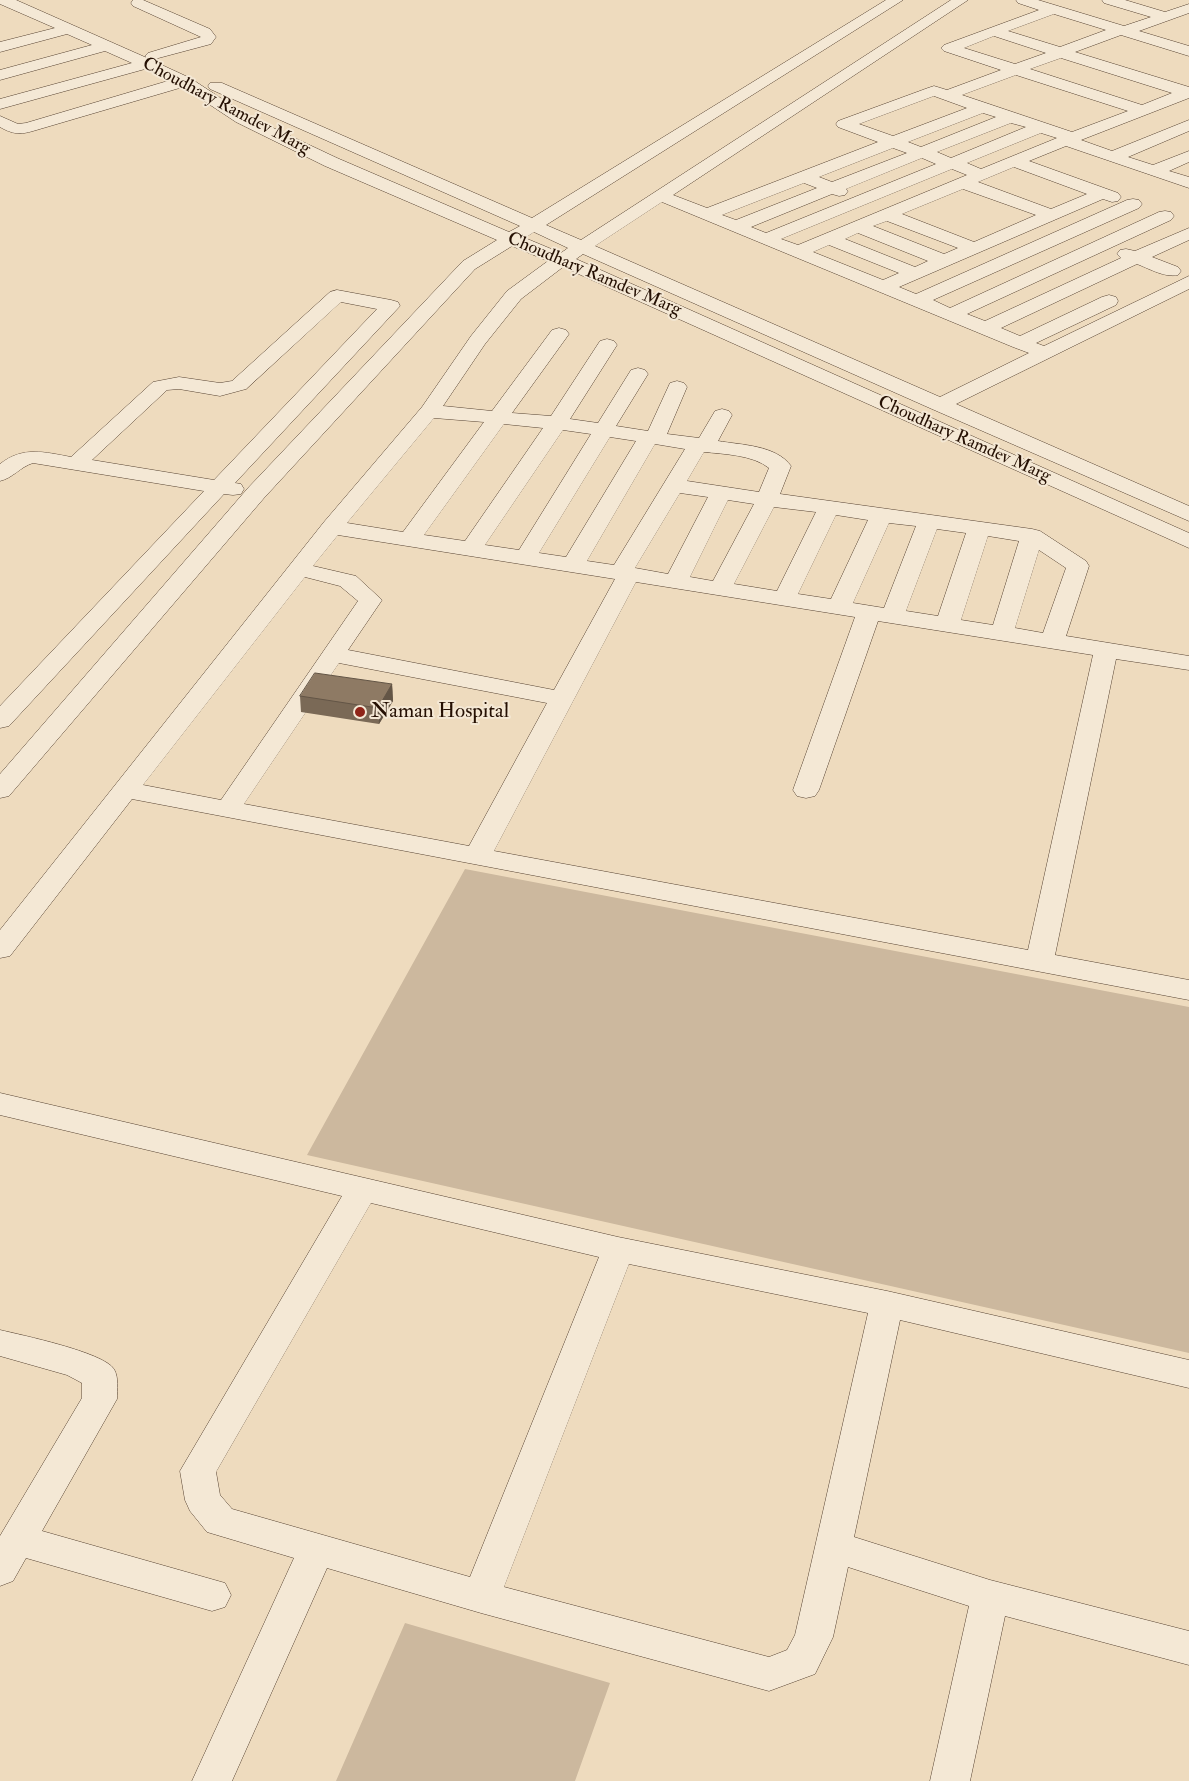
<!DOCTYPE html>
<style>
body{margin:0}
canvas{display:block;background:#eedbbe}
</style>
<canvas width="1189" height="1781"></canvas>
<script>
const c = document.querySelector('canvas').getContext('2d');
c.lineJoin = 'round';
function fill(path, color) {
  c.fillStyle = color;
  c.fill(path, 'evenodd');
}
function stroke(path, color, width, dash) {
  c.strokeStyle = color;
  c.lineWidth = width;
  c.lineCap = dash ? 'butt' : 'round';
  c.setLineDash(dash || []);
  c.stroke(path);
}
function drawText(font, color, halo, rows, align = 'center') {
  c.font = font + ' "IM FELL Double Pica",serif';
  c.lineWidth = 4;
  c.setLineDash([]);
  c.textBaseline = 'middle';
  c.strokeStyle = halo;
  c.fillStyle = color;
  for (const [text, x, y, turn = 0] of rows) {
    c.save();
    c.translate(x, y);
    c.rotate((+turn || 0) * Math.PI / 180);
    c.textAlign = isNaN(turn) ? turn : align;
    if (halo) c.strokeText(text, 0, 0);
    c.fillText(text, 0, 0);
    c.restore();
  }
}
fill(new Path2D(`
 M465,869L1189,1007V1353L307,1155Z
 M405,1623L610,1683L575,1781H336Z`), '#ccb89e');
const minor = new Path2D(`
 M0,0H16L147,58L145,56L148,53L201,37L133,6L131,3L133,0H143L210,29L216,37L211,44L151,60L190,78L248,116L337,158L509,232L520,226L210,89L208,86L210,83H222L532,218L886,0H903L546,225L581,240L951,0H968L673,195L707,208L878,142L838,127L836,124L838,121L928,88L934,86L947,90L1001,70L944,51L941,48L944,45L1039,10L1018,3L1016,0H1038L1124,26L1151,17L1104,3L1102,0H1125L1165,12L1189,4V13L1139,31L1189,46V56L1121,35L1075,52L1189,87V98L1081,140L1112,151L1189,120V131L1128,157L1153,165L1189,151V162L1169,171L1189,177V188L1066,146L1029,161L1118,193L1121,197L1118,201L1112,202L1103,199L899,287L916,294L1127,200L1133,199L1139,200L1142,204L1139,208L933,300L950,308L1159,212L1165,211L1171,212L1174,216L1171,220L967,314L985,321L1121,258L1117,254L1120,250L1126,249L1135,251L1189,228V240L1152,257L1178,267L1181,271L1178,275C1165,278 1150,269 1137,264L1001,328L1020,336L1102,297L1109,295L1116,297L1118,301L1116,305L1036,343L1044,346L1189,276V289L956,404L1189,506V521L932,409L583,254L576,259L1189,533V548L563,267L521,299L485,344L443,406L492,411L552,330L559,328L566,330L569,334L512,413L551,416L600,341L607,339L614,341L617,345L570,419L598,423L631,370L638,368L645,370L648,374L616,426L648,431L670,383L677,381L684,383L687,387L667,434L699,438L715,411L722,409L729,411L732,415L718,441C741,445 776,445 791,466L780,494L1032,529L1040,531L1086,561L1089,566L1066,636L1189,656V670L1116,659L1055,955L1189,980V1000L132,799L10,956L0,958V930L324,522L422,407L471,336L507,291L548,261L512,246L475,269L264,498L9,796L0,798V774L248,488L463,261L497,240L325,166L236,122L183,87L33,131C20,135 12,134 0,127V116L18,124L26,123L171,80L145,69L0,109V99L132,63L105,51L0,80V70L92,45L67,34L0,52V42L55,28L0,4ZM1054,14L1106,30L1060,47L1008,31ZM994,36L1046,53L1015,64L964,48ZM1061,58L1172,93L1142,105L1030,69ZM1016,75L1128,111L1072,132L962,95ZM934,96L967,108L893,136L859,124ZM983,113L996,117L921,147L908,142ZM1011,123L1026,127L951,158L937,152ZM1041,133L1057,138L981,169L967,163ZM893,148L907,153L832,182L819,177ZM922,158L936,164L766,233L751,227L832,194L839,196L845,195L848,191L846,189ZM1014,167L1087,194L1051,209L978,182ZM952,169L967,175L798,245L781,239ZM804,183L817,188L736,220L722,215ZM963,189L1036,215L974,242L902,214ZM662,202L1013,347L1029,353L940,397L595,246ZM887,221L958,248L944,254L873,226ZM534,232L568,248L561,253L525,238ZM858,233L928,261L915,267L845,239ZM829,245L899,273L883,280L813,252ZM434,418L484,422L403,532L347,523ZM504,424L543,428L465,541L424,535ZM563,430L591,434L519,550L485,545ZM610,437L636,441L566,557L539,553ZM655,444L685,449L614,565L587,561ZM704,452C724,454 753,455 769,468L759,492L687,481ZM680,493L708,497L668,574L635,568ZM728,500L754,504L713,581L690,577ZM774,507L816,512L777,591L734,584ZM836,515L868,520L831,599L798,594ZM889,523L916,526L884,608L853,603ZM937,529L966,533L938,616L906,611ZM338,535L615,579L554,690L348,650L382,600L356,576L313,566ZM988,536L1019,541L993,625L961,620ZM1039,550L1066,568L1043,633L1015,628ZM305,577L340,586L358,601L221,800L143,785ZM636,582L855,617L793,790L797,796L806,798L815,796L819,790L878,621L1093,655L1028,950L494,851ZM339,663L547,703L469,846L244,804Z
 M337,290L391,300L398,302L400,306L235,483L241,484L244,489L241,494L233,495L224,494L9,726L0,728V706L204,491L33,463C20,467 13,478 0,481V464C23,446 44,452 71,457L153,382L179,377L220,383L232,381L330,292ZM341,302L377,309L214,480L92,460L167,390L179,389L220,396L246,389Z
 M0,1093L618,1237L887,1291L1189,1360V1388L900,1320L854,1537L990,1580L1189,1631V1665L1005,1616L970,1781H930L969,1606L848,1567L833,1637L815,1674L769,1691L481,1613L327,1568L232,1781H192L294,1558L207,1532L190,1511L185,1500L180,1471L342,1196L0,1115ZM371,1203L599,1257L470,1577L232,1509L220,1495L216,1472ZM629,1264L868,1313L795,1635L787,1650L769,1657L504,1587Z
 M0,1330C21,1335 103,1352 114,1369C119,1378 117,1389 117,1399L42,1531L225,1583L231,1595L225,1607L212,1611L26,1558L13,1581L0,1586V1536L82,1398V1383L67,1375L0,1356Z`);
stroke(minor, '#574332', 1);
fill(minor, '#f4e8d5');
fill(new Path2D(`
 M392,684L393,701L379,724L301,712L300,696Z`), '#7a6956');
fill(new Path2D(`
 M392,684L393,701L379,724L378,708Z`), '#635546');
const building = new Path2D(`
 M315,673L392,684L378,708L300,696Z`);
fill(building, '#8e7a64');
stroke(building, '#635546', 1);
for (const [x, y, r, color] of [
 [360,712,6,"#8f2418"]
]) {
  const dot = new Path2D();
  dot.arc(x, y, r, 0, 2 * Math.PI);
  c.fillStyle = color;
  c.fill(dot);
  stroke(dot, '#f4e8d5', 2);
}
drawText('18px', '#251003', '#f4e8d5', [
 ["Choudhary Ramdev Marg",226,107,28],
 ["Choudhary Ramdev Marg",594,275,23],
 ["Choudhary Ramdev Marg",964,440,24]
]);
drawText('21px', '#251003', '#f4e8d5', [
 ["Naman Hospital",371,712]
], 'left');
</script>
